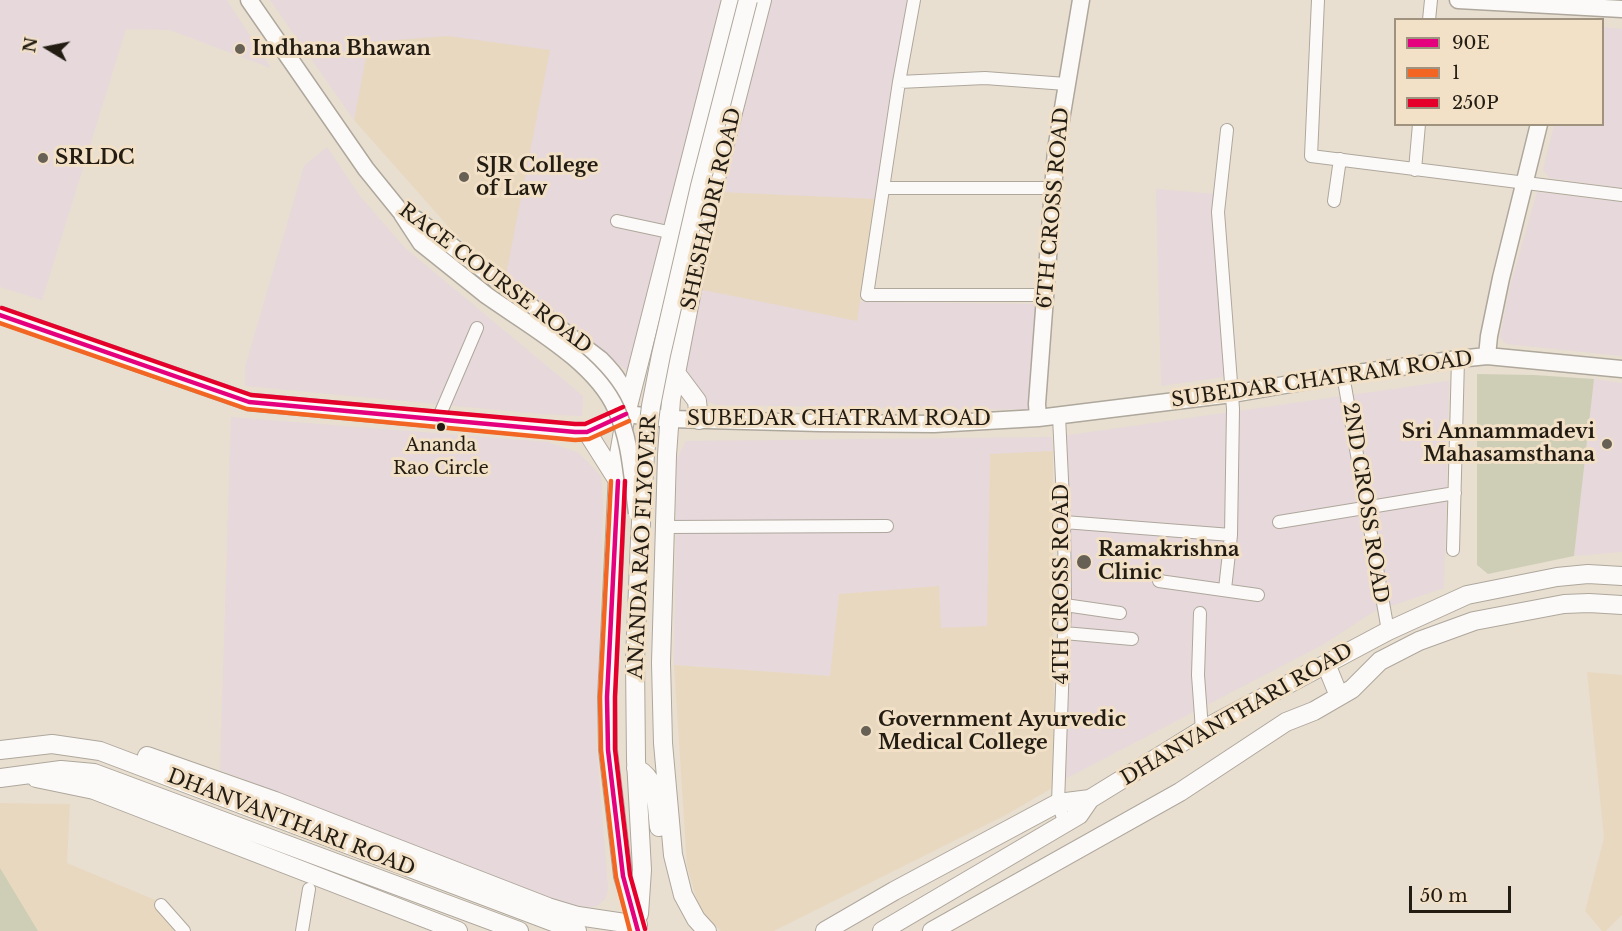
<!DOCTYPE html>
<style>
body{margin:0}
#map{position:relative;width:1622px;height:931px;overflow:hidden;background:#e8dfd1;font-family:"Libre Baskerville",serif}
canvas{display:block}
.legend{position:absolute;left:1394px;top:18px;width:210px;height:108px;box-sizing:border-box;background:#f2e0c7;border:2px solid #9f927f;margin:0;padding:8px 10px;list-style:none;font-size:18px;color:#221c12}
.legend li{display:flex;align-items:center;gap:12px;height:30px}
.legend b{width:30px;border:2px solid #9f927f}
.north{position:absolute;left:18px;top:18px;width:60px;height:60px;-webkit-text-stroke:4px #f2e0c7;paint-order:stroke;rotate:280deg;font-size:16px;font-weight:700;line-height:24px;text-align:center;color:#221c12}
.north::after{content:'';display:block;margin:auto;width:21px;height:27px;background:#221c12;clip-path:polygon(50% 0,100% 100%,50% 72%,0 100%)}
.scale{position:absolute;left:1409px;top:886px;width:102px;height:27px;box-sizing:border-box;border:3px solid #221c12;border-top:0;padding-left:8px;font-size:18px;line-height:21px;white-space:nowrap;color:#221c12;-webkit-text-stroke:4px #f2e0c7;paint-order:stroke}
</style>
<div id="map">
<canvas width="1622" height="931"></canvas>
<ul class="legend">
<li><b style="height:8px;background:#e5007d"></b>90E</li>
<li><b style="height:8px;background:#f26522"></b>1</li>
<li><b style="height:8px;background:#e4002b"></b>250P</li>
</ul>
<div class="north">N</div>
<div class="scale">50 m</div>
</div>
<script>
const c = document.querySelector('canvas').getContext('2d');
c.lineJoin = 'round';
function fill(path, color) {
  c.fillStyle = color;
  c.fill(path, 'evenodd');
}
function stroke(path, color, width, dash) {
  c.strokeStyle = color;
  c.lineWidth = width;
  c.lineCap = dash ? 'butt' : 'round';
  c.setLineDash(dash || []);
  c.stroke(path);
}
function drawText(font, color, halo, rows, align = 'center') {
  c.font = font + ' "Libre Baskerville",serif';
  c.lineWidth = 6;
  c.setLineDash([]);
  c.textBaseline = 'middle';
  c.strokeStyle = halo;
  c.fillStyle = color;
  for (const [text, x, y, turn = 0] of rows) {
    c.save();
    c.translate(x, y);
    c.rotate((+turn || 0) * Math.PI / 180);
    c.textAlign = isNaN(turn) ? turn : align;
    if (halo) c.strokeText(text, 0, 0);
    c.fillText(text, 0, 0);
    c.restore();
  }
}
fill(new Path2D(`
 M0,0H227L271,68L170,30L126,29L42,300L0,287Z
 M270,0H721L635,360L626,370L505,280L354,116V120Z
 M767,0H911L876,199L860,302L1041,304L1034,410L718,405L702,400L682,367L719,192Z
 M1603,27L1622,29V188L1550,178L1543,170L1554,125L1602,124Z
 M327,147L359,195L405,248L583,396L582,416L540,414L245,386V367L304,166Z
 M1156,189L1216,194L1225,377L1161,386Z
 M1537,192L1622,202V356L1506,344L1500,337L1510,287Z
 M1594,379L1622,383V552L1574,556Z
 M1449,381L1444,588L1373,612L1324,644L1063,780L1062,436Z
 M231,417L548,442L579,453L601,476L603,503L596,741L608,888L606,898L597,906L583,909L557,903L220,770Z
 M1052,437L1053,451L990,455L988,626L941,629L939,587L839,594L831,676L674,665L677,459L686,441Z`), '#e6d8db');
fill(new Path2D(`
 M448,36L550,50L505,280L454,233L354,120L369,42Z
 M719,192L876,199L857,321L698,289Z
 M1053,451L1054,787L1004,816L774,931H721L700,911L687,866L674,665L830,676L839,594L939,586L941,628L987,626L990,454Z
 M1587,672L1622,675V915L1606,931H1602L1585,911L1604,838Z
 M0,803L70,804L67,863L160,902L174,931H0Z`), '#e8d8c0');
fill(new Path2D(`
 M1477,374L1534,375L1594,379L1574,556L1488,574L1477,565Z
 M0,868L38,931H0Z`), '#ceceb6');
const street = new Path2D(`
 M914,0L899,82L867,295H1045
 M1318,0L1311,156L1622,195
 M1429,20L1431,0
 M899,82L985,78L1066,84
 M1415,170L1419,124
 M883,188H1053
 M1334,201L1340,159
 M617,221L673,233
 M1343,375L1388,631
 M1059,416L1064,522L1065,605L1058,803L1065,824
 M438,419L477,328
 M1064,522L1231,535
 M1279,522L1455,493
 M664,527L887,526
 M1453,550L1458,359
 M1159,581L1258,595
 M1225,589L1231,535L1233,409L1218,212L1227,130
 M1065,605L1120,613
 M1200,613L1198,675L1202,730
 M1064,633L1132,639
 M161,905L184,931
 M302,931L309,889`);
const secondary = new Path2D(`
 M249,0L366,169L400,211L419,221L600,359C615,374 627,388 626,410
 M1458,0L1622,9
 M402,214L421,243L486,295
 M0,315L249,402L575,432H587L626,414L670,419L820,423L934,424L1038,418L1232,394L1343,375L1458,359L1487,356L1622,369
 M1487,356L1489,336L1501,278L1539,124
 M1038,418L1037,404L1056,150L1081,0`);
const primary = new Path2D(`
 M676,373L697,401L699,420
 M587,432L618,481
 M1326,664L1339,696
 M0,750L52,744L100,751L577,931
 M147,756L275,801L548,907L578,916L638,925
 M636,768C659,780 656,804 659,827
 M0,778L61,770L94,773L519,931
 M36,778L94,790L458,931
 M639,914L642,870L636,760L635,660L640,540
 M638,925L623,876L608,750L607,697L619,454L626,414L731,0
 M707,931L696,919L683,895L673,855L663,743L661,663L667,455L671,399L698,259L711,198L762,0
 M825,931L894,891L1058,803L1090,799
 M882,931L1079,815L1090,799L1202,730L1388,631L1467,595L1557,577L1588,574L1622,576
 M932,931L1180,792L1286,722L1314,711L1352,689L1380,661L1419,641L1474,621L1564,604L1589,603L1622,605`);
stroke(street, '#aea79c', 14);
stroke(secondary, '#aea79c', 19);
stroke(primary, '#aea79c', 20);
stroke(street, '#fcfaf8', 12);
stroke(secondary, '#fcfaf8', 16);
stroke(primary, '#fcfaf8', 18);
const secondaryBridge = new Path2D(`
 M486,295C528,325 595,361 616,409C631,441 632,478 637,513`);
const primaryBridge = new Path2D(`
 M640,540L645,454L651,406L661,355L700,186L748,0`);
stroke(secondaryBridge, '#aea79c', 19, []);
stroke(primaryBridge, '#aea79c', 20, []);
stroke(secondaryBridge, '#fcfaf8', 16);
stroke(primaryBridge, '#fcfaf8', 18);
stroke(new Path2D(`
 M0,315L249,402L575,432H587L626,414
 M618,481L607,697L608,750L623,876L638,931`), '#e5007d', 4.5);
stroke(new Path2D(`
 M0,323L247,409L575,440L589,439L629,421
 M611,481L600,697L601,750L616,877L630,931`), '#f26522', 4.5);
stroke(new Path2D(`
 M2,308L251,395L575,424H585L623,407
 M625,481L615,697V749L630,875L645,929`), '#e4002b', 4.5);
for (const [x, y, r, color] of [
 [240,49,6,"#676055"],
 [43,158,6,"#676055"],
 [464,177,6,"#676055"],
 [441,427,5,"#221c12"],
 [1607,444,6,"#676055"],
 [1084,562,8,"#676055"],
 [866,731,6,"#676055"]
]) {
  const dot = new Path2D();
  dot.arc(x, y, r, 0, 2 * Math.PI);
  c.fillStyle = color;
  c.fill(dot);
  stroke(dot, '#f2e0c7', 2);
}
drawText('18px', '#221c12', '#f2e0c7', [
 ["Ananda",441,446],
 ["Rao Circle",441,469]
]);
drawText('bold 20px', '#221c12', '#f2e0c7', [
 ["Indhana Bhawan",252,49],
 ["SRLDC",55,158],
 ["SJR College",476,166],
 ["of Law",476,189],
 ["Sri Annammadevi",1595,432,"right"],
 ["Mahasamsthana",1595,455,"right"],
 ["Ramakrishna",1098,550],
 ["Clinic",1098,573],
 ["Government Ayurvedic",878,720],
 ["Medical College",878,743]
], 'left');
drawText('20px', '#221c12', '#f2e0c7', [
 ["6TH CROSS ROAD",1054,208,-85],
 ["SHESHADRI ROAD",712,209,-77],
 ["RACE COURSE ROAD",495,279,37],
 ["SUBEDAR CHATRAM ROAD",1322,380,-8],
 ["SUBEDAR CHATRAM ROAD",839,419],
 ["2ND CROSS ROAD",1365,503,81],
 ["ANANDA RAO FLYOVER",643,547,-87],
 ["4TH CROSS ROAD",1062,584,-90],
 ["DHANVANTHARI ROAD",1237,715,-30],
 ["DHANVANTHARI ROAD",291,823,21]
]);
</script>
